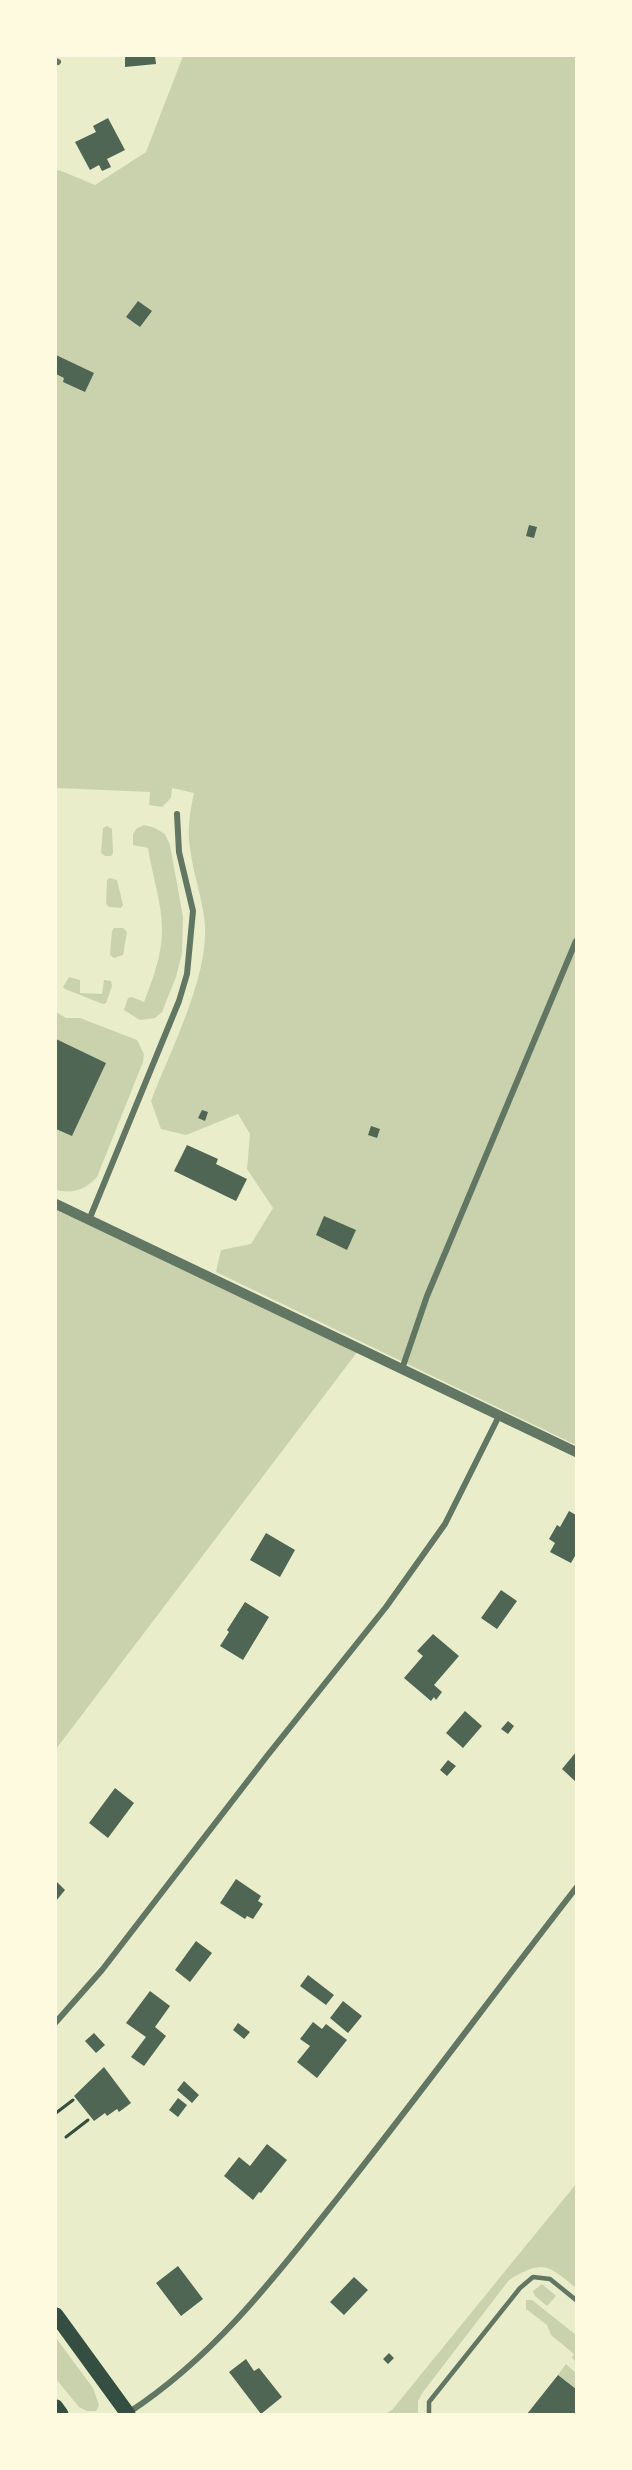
<!DOCTYPE html>
<style>
body{margin:0}
#map{position:relative;width:632px;height:2470px;overflow:hidden;background:#e9edc9;font-family:"Fira Sans",sans-serif}
canvas{display:block}
.frame{position:absolute;inset:0;border:57px solid #fefae0;pointer-events:none}
</style>
<div id="map">
<canvas width="632" height="2470"></canvas>
<div class="frame"></div>
</div>
<script>
const c = document.querySelector('canvas').getContext('2d');
c.lineJoin = 'round';
function fill(path, color) {
  c.fillStyle = color;
  c.fill(path, 'evenodd');
}
function stroke(path, color, width, dash) {
  c.strokeStyle = color;
  c.lineWidth = width;
  c.lineCap = dash ? 'butt' : 'round';
  c.setLineDash(dash || []);
  c.stroke(path);
}
fill(new Path2D(`
 M183,56H576V1445L216,1272L221,1250L251,1244L273,1208L247,1169L250,1134L238,1114L186,1135L161,1129L151,1101C170,1051 208,979 205,925C203,899 193,874 190,848C187,830 190,811 194,793L172,788L171,798L162,807L149,805L150,792L57,788L56,803V171L59,170L95,185L146,152Z
 M144,825L155,828L165,834L170,845L183,917L182,953L176,977L162,1012L155,1018L140,1020L124,1010L128,998L132,997L144,1002C153,979 162,955 162,930C162,903 152,875 148,848L133,845V834L136,829Z
 M107,826L112,829L113,853L111,856H105L101,853L103,828Z
 M110,878L117,880L123,905L121,908L109,907L106,904L107,880Z
 M114,928H123L127,932L123,955L114,958L110,955L112,931Z
 M69,977L80,980V993L102,994L104,980L111,981L112,986L106,1003L103,1004L65,989L63,987Z
 M56,1012L66,1018H80L137,1040L144,1054L143,1062L97,1177C84,1190 74,1194 56,1190Z
 M56,1205L358,1351L56,1749Z
 M576,2184V2288C548,2265 543,2259 509,2280L423,2392L418,2401V2414H385L392,2410Z
 M542,2284L556,2296L547,2306L535,2296L533,2291Z
 M526,2300H532L576,2335V2362L572,2358L574,2354L551,2335L547,2325L526,2309Z
 M56,2338L93,2388L99,2405L96,2411H87L79,2407L56,2379Z
 M566,2364L576,2373V2389L558,2375Z`), '#cad2ad');
fill(new Path2D(`
 M125,56H155L156,64L125,67Z
 M108,118L125,150L107,159L111,167L102,171L99,165L90,170L75,142L96,132L93,126Z
 M138,301L152,311L140,327L126,317Z
 M56,355L94,373L85,392L63,382L64,378L56,374Z
 M529,525L537,527L534,538L526,536Z
 M56,1039L106,1063L72,1136L56,1129Z
 M202,1110L208,1112L205,1121L198,1118Z
 M371,1126L380,1129L377,1138L368,1135Z
 M187,1145L218,1159L216,1164L247,1179L236,1201L174,1171Z
 M324,1216L356,1230L347,1250L316,1235Z
 M569,1511L576,1515V1557L575,1556L571,1563L550,1552L555,1543L549,1539L557,1525L560,1527Z
 M266,1533L295,1550L280,1577L250,1560Z
 M501,1590L517,1601L497,1629L481,1618Z
 M245,1602L269,1617L243,1660L220,1646L229,1632L227,1630Z
 M433,1634L459,1656L434,1685L442,1692L436,1700L434,1697L431,1701L404,1678L423,1656L417,1651Z
 M465,1711L482,1726L463,1748L446,1733Z
 M508,1721L514,1726L508,1734L501,1729Z
 M576,1752V1782L562,1769Z
 M448,1760L456,1766L447,1776L440,1770Z
 M115,1788L134,1803L108,1838L89,1823Z
 M236,1879L261,1896L258,1901L263,1904L253,1919L247,1916L245,1919L220,1903Z
 M56,1881L65,1890L56,1901Z
 M196,1941L212,1953L190,1982L175,1970Z
 M308,1975L334,1995L326,2005L300,1986Z
 M150,1991L170,2006L155,2027L166,2036L144,2066L131,2057L146,2037L126,2023Z
 M343,2001L362,2016L348,2033L330,2018Z
 M313,2022L322,2029L326,2024L347,2040L317,2078L297,2062L310,2046L300,2039Z
 M238,2023L250,2032L244,2039L233,2030Z
 M94,2033L105,2045L96,2053L85,2041Z
 M104,2067L131,2103L119,2112L117,2109L107,2116L105,2113L94,2121L74,2096Z
 M184,2081L199,2095L192,2103L177,2090Z
 M178,2098L187,2105L178,2117L169,2110Z
 M267,2144L287,2160L261,2193L259,2192L253,2200L224,2176L239,2157L250,2166Z
 M178,2266L203,2299L181,2316L156,2283Z
 M354,2277L368,2290L344,2315L330,2302Z
 M389,2353L394,2358L388,2364L383,2359Z
 M246,2359L254,2371L259,2368L282,2397L261,2414L229,2372Z
 M558,2375L576,2389V2414H527Z`), '#4f6655');
stroke(new Path2D(`
 M56,2113L73,2100
 M66,2137L88,2120`), '#344e41', 3);
stroke(new Path2D(`
 M429,2414V2402L520,2288L533,2277L550,2279L576,2300`), '#617663', 4.5);
stroke(new Path2D(`
 M56,61L58,62
 M89,1220L179,1001L187,974L193,911L179,852L177,814
 M402,1369L427,1296L576,941
 M56,2022L102,1970L267,1756L386,1607L445,1524L499,1416
 M128,2413C217,2355 279,2272 344,2190C423,2090 498,1988 576,1888`), '#617663', 6);
stroke(new Path2D(`
 M56,1204L576,1452`), '#617663', 10);
stroke(new Path2D(`
 M56,2315L128,2414
 M56,2407L61,2414`), '#344e41', 15);
</script>
